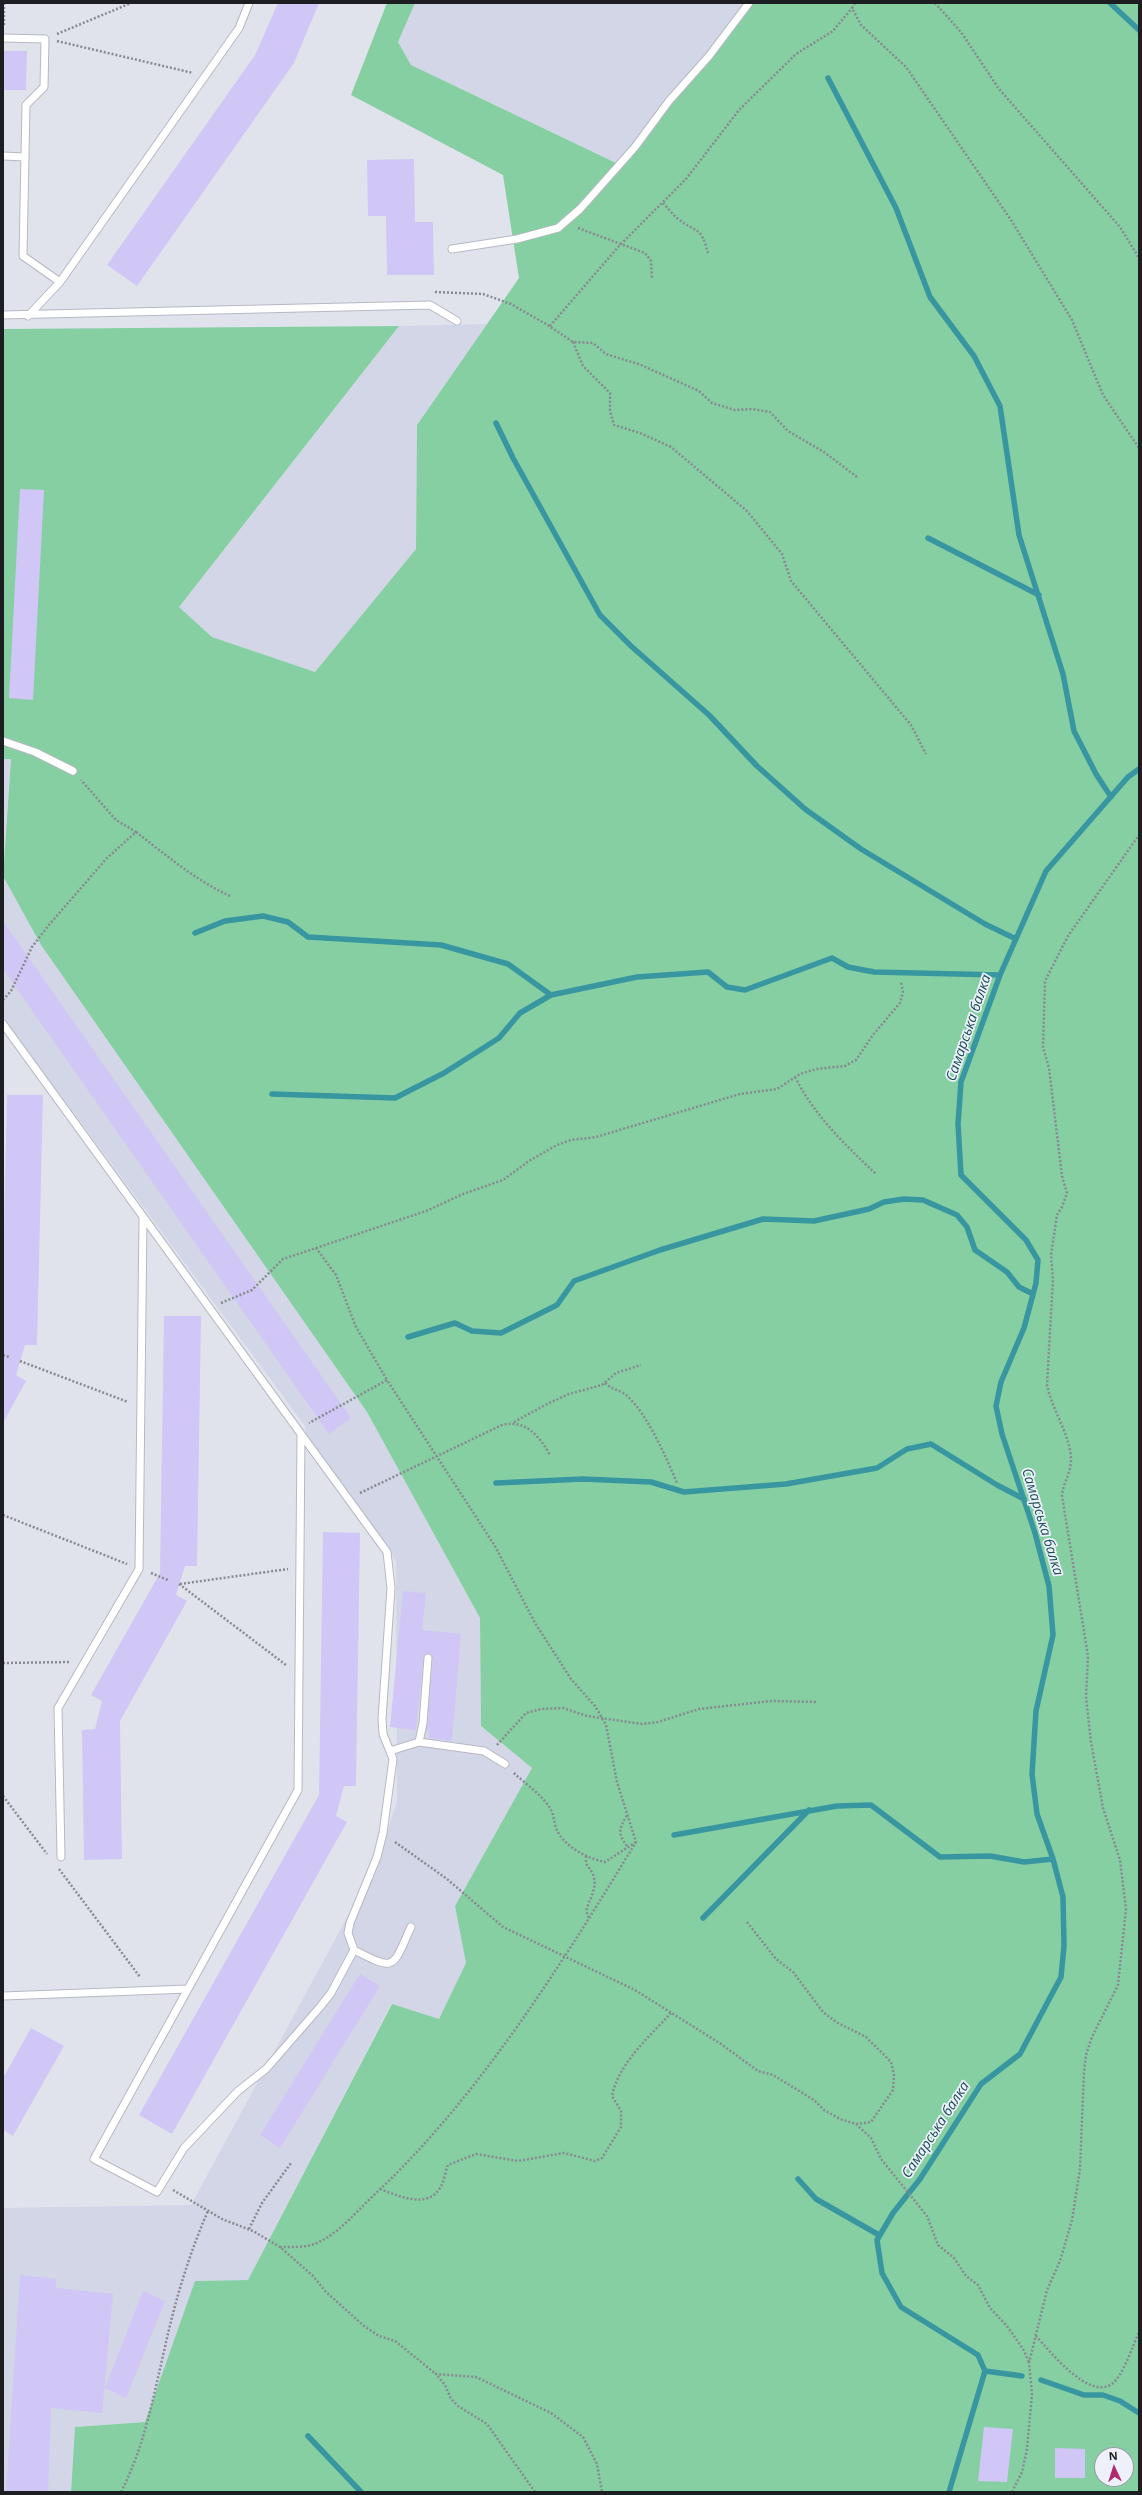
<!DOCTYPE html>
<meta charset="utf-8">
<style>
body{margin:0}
#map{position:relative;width:1142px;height:2495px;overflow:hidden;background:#e1e3ec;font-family:"Open Sans",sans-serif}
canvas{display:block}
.frame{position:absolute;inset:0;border:4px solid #1d1e21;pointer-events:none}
.north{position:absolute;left:1094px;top:2447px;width:40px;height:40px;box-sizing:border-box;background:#eef0fa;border:1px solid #9a9ca3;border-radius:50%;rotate:356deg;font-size:11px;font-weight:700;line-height:16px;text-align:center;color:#1d1e21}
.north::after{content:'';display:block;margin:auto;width:14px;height:18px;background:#af2a70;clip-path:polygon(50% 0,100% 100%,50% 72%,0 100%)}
</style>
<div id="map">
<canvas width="1142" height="2495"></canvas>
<div class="frame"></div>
<div class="north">N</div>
</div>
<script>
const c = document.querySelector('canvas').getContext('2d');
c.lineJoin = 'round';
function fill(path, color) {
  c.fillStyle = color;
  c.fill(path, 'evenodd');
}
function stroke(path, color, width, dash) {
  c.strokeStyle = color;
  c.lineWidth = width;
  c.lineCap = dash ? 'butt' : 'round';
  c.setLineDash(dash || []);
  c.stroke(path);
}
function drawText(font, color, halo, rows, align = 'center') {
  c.font = font + ' "Open Sans",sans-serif';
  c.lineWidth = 3.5;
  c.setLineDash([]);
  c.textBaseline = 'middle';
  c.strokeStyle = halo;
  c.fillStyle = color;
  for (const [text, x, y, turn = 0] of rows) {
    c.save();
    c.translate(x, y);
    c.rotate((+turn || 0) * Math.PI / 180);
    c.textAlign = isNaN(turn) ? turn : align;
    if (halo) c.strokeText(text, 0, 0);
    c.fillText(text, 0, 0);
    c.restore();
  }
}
fill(new Path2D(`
 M415,3H749L616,163L411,65L398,42Z
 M487,324L417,425L416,549L315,672L212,637L179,607L399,326Z
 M3,759H11L3,869Z
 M3,876L41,945L367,1412L480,1618L481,1726L532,1768L455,1906L466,1963L439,2020L391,2004L248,2280L195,2281L145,2422L75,2427L71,2492H3V2208L191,2205L376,1864L397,1802L396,1561L306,1438L305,1426L3,1017Z`), '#d2d6e6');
fill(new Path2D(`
 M387,3H415L398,42L411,65L616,163L749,3H1139V2492H71L75,2427L145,2422L195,2281L248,2280L392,2004L439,2019L466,1963L455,1906L532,1768L481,1726L480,1618L367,1412L41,945L3,876L11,759H3V329L399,326L179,607L212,637L315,672L416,549L417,425L519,278L503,175L351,95ZM1102,2455H1126V2479H1102Z`), '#85cfa2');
stroke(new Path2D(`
 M1110,3L1139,30
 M828,78L896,208L930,297L974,356L1000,406L1019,535L1063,674L1074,731L1096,774L1111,797
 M496,423L513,458L600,615L631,646L709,715L757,766L805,809L861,849L985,924L1016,939
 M928,538L1039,595
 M195,933L225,921L263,916L288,922L308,937L441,945L508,964L551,995L637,977L708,972L727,987L745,990L832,958L848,967L874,972L1000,975
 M272,1094L395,1098L444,1073L499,1038L520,1013L551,995
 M408,1337L455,1323L472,1331L501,1333L557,1305L574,1281L660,1250L763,1219L814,1221L869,1209L884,1202L904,1199L923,1200L957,1215L967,1227L975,1250L1007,1272L1019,1287L1033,1294
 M496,1483L583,1479L651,1482L684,1492L786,1484L877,1468L907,1449L931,1444L997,1485L1024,1499
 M674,1835L837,1806L871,1805L940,1857L990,1856L1024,1862L1053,1859
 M703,1918L809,1810
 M798,2179L816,2199L879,2235
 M985,2371L1022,2376
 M1041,2380L1084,2395H1103L1120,2401L1139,2413
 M308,2436L361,2492
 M949,2492L985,2371L978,2355L901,2307L882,2273L877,2240L893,2213L920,2179L981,2084L1020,2054L1061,1977L1064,1946L1063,1897L1053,1859L1037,1814L1032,1774L1036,1711L1053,1635L1049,1586L1035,1533L1002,1434L996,1406L1001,1382L1024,1328L1036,1283L1038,1260L1026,1240L961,1175L958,1124L961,1082L1000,975L1046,871L1128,777L1139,769`), '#3896a1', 5.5);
fill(new Path2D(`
 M278,3H319L294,63L137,286L107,265L255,55Z
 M3,51H27L26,90H3Z
 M414,159L415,222H433L434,275H387L386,216H368L367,160Z
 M20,489L44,490L33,700L9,698Z
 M3,921L351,1418L329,1434L3,969Z
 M7,1095H43L37,1345H25L16,1375L26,1381L3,1423V1274Z
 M164,1316H201L197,1566H185L176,1595L187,1601L120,1721L122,1859L84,1860L82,1730L95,1729L102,1701L91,1695L160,1573Z
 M323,1532L360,1533L356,1786H344L336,1816L347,1822L172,2134L139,2115L319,1795Z
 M403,1591L426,1593L422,1630L461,1634L452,1741L429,1738V1731H426L433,1658L429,1653L423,1658L416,1730L390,1727Z
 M360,1974L380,1986L280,2148L260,2135Z
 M31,2028L64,2046L13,2136L3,2130V2078Z
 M20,2275L56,2279V2288L113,2294L102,2413L51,2408L48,2492H6Z
 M143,2291L165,2301L126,2398L105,2388Z
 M984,2427L1013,2429L1007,2482L978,2481Z
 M1055,2448L1085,2449V2478H1055Z`), '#d0c7f6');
const service = new Path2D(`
 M3,38L45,39L44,87L26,105L23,256L60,282
 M3,156L25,157
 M452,249L517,239L558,228L580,209L635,147L669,101L709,56L749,3
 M3,315L430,305L457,321
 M28,316L60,282L239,28L249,3
 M3,741L35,752L73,771
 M3,1024L301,1434
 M301,1434L387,1552L391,1588L382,1719L383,1734L393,1759L383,1833L377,1857L350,1923L348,1933L354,1950L331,1993L320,2007L266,2069L238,2091L184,2148L157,2192L94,2159L298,1790Z
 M419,1742L423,1723L428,1658
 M390,1751L419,1742L484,1751L505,1764
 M61,1857L58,1708L139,1569L143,1218
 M354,1950C397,1972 392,1968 411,1927
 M3,1996L188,1989`);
stroke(service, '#b7b9c2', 9);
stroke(new Path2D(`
 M855,3L852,8L861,25L906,67L1011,220L1072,320L1103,395L1139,448
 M935,3L961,32L999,89L1120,227L1139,258
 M4,25V3
 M57,34L131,3
 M57,41L193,73
 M663,203C668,208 673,215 678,219C698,234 701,226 708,253
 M578,228L645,253L651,261L652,279
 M435,292L483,294L511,304L546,324L573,342L593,343L606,354L641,365L699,391L712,403L735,410L752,409L770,412L788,431L824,452L857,477
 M550,326L619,246L686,179L739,110L796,54L833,31L852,8
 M573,342L583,366L610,393V411L614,425L640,433L671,447L747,511L782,554L791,581L911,725L926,754
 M136,832C166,855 195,880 230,896
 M3,1000L11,991L32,947L48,926L107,858L136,832L116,820L81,780
 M795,1077C815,1116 844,1144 876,1174
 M316,1248L426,1211L463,1194L503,1180L529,1161L557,1145L571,1140L596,1137L740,1094L777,1089L800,1074L816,1069L845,1066L856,1060L873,1035L900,1003L903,992L901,982
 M221,1303L252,1290L283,1259L316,1248L336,1275L356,1327L387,1380
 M3,1355L9,1357
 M20,1361L128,1402
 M605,1383C613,1390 620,1390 626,1395C647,1413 666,1457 677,1483
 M514,1422L549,1403L569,1394L602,1385L616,1373L641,1365
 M360,1493L502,1425C526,1419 539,1436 550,1455
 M3,1515L127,1564
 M151,1573L168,1580
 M179,1584L286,1665
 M180,1584L288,1569
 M3,1663L70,1662
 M497,1745L526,1713L541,1709L563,1708L587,1716L642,1724L658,1722L699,1709L771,1701L818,1702
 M514,1773C525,1784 543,1795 551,1810C554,1815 554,1822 556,1828C563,1846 586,1858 605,1862L636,1842
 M3,1796L47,1854
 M395,1842L447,1879L503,1927L635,1990L721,2044L758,2071L773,2075L814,2100L824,2110L840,2119L856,2124L871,2138L881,2159L927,2216L938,2245L954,2258L966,2276L978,2285L990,2308L1007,2326L1023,2349L1029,2362
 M627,1846C617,1833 619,1828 628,1814
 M586,1856V1864C602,1882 592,1892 586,1911L589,1918
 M59,1869L140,1977
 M747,1922L776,1959L793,1972L823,2012L836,2022L866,2037L891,2062L894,2075L893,2090L871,2122L856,2124
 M380,2189C397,2195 427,2210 440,2188C444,2182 445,2172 448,2165L476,2154L518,2161L564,2153L595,2161L602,2158L621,2127V2111L612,2096C618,2064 650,2036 671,2013
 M173,2190L222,2219L253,2231L280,2247L313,2276L326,2292L364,2326L379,2336L395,2341L436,2374
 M249,2229L262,2203L291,2163
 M280,2247C292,2247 307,2248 319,2242C340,2232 356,2212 374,2195C479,2097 561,1965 636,1842L617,1782L606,1725L595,1706L571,1679L535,1623L495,1546L387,1380L309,1423
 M1036,2336C1050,2351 1088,2400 1112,2384C1123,2376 1133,2345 1139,2332
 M121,2492C145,2445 153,2398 165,2347C175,2301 189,2254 208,2211
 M535,2492L487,2424L458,2406L451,2399L445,2385L436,2374L476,2377L551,2413L583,2437L597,2464L602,2492
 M1012,2492L1022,2472L1027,2449L1032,2394L1029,2363L1047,2290L1060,2261L1072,2220L1080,2169L1084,2072L1086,2055L1092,2037L1118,1985L1126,1909L1120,1860L1103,1808L1091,1742L1086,1697L1088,1656L1062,1496C1063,1483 1071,1473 1071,1460C1071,1436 1052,1410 1047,1385L1053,1279L1051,1255L1057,1215L1062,1207L1067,1193L1062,1176L1049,1068L1043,1047L1045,981L1068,936L1139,835`), '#888a90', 2.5, [2, 2]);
stroke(service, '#fff', 7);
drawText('italic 14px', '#184d54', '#eef0fa', [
 ["Самарська балка",969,1028,-71],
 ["Самарська балка",1042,1522,73],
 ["Самарська балка",936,2130,-57]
]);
</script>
